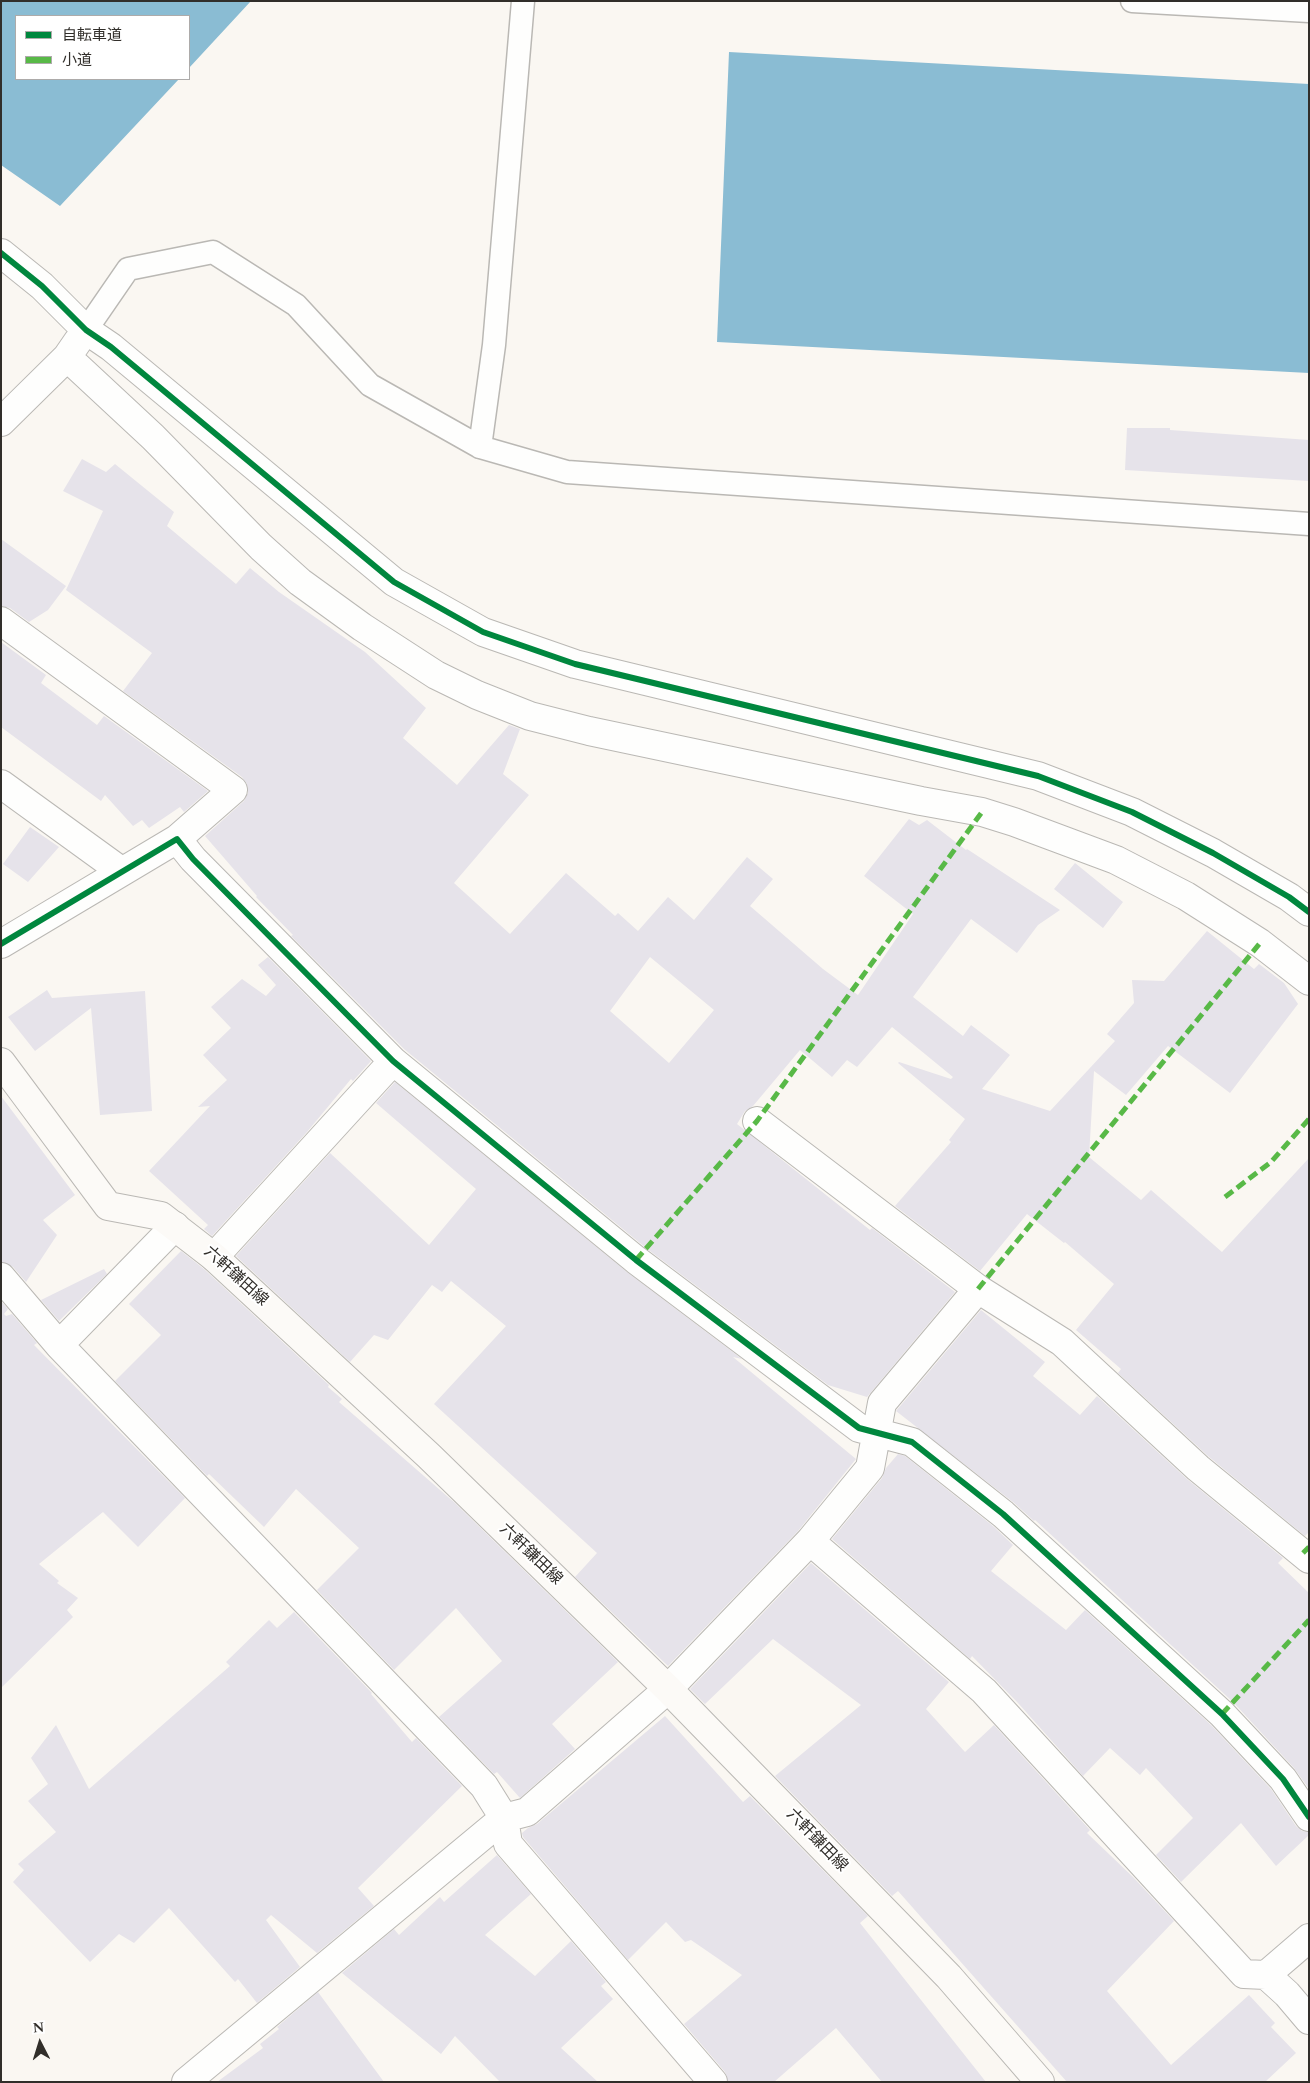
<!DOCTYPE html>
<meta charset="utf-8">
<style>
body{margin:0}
#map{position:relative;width:1310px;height:2083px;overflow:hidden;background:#faf7f2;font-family:Spectral,"Noto Sans JP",serif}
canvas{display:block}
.frame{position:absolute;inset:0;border:2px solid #312e2a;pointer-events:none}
.legend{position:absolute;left:15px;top:15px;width:175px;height:65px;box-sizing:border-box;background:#fff;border:1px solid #adabaa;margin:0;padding:6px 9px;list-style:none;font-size:15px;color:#312e2a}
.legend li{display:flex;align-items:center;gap:10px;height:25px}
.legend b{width:25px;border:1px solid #adabaa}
.north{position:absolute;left:15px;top:2018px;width:50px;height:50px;-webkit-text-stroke:4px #fff;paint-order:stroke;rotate:355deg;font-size:14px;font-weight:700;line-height:20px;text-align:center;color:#312e2a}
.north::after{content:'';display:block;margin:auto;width:18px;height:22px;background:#312e2a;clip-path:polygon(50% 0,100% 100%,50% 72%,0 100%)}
</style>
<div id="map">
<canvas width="1310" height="2083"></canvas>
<div class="frame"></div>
<ul class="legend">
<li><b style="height:6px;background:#00873e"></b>自転車道</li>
<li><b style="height:6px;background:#58b947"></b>小道</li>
</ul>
<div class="north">N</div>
</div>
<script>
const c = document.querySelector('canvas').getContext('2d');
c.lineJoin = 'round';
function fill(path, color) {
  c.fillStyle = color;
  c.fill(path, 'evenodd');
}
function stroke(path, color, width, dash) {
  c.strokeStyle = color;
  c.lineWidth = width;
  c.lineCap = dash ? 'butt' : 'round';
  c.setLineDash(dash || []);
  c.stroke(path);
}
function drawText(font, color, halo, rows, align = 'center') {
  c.font = font + ' Spectral,"Noto Sans JP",serif';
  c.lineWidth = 4;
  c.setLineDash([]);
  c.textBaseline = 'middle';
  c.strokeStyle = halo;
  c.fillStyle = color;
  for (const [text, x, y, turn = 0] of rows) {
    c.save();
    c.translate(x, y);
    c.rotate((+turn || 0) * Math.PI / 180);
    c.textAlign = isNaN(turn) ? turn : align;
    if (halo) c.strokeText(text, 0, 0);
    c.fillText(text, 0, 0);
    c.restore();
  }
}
fill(new Path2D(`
 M1,1H251L189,68V16H16V79H179L60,206L1,165Z
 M729,52L1309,84V373L717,342Z`), '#8abcd3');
fill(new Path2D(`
 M1127,428H1170V430L1309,440V481L1125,470Z
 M82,459L106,472L115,464L174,512L167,526L236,584L250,568L279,592L365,652L426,708L403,738L457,785L509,725L520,729L503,774L529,795L454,883L510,934L566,873L615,916L618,913L638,931L668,897L694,920L747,857L773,879L750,906L823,969L858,995L913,914L864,876L909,819L919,825L927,820L966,850L967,849L1060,910L1038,925L1017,953L971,919L913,997L963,1036L971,1025L1010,1055L982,1089L1050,1111L1115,1041L1107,1034L1134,1003L1132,980L1164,981L1207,931L1254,969L1259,964L1284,983L1298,1004L1230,1093L1168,1046L1126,1095L1094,1071L1089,1157L1141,1200L1151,1190L1222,1252L1309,1158V1532L1305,1536L1208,1456L1118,1373L1121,1369L1076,1330L1114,1284L1065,1242L1064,1243L1027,1214L980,1271L895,1206L951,1142L949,1140L965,1119L898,1063L899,1062L951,1079L953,1077L892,1027L857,1067L847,1060L832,1077L800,1050L753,1106L745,1111L737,1124L870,1230L872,1228L955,1292L867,1397L828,1385L646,1248L404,1049L291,936L293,935L256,897L257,896L205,836L244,801L248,793L247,784L242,777L123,691L152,653L66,590L103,511L63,491ZM650,957L714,1010L669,1063L610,1011Z
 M1,539L66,586L48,610L29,622L10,608L1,606Z
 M1,642L46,675L41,683L97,725L104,716L208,791L184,812L180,807L149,828L142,820L133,826L105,795L101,801L1,727Z
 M30,827L59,847L28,882L3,864Z
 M1075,863L1123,902L1103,928L1054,889Z
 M268,957L371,1061L353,1081L351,1079L307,1132L212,1236L204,1229L208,1225L149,1171L210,1106L198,1107L227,1080L203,1055L231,1028L211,1007L242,979L266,996L276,985L258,965Z
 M47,990L52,998L145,991L152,1111L100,1115L91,1008L35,1051L8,1017Z
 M395,1082L627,1272L742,1359L733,1357L856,1459L798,1531L668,1666L575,1577L597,1553L434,1404L506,1326L451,1281L442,1292L432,1285L388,1340L374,1335L350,1362L236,1256L330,1153L429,1245L476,1189L376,1103Z
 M1,1096L75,1195L43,1220L57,1235L26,1282L13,1267L1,1262Z
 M181,1251L204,1269L329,1385L328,1387L342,1399L339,1402L455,1503L618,1662L552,1724L575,1749L520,1798L497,1772L494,1774L439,1717L502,1661L456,1608L394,1670L317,1590L359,1548L296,1489L264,1527L209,1474L207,1476L115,1381L161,1335L129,1304Z
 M104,1269L107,1274L59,1321L41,1300Z
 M1,1301L8,1309L4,1314L6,1316L12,1314L37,1343L34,1345L185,1498L138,1547L103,1512L39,1564L59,1581L57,1583L78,1598L67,1610L73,1617L1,1688Z
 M981,1310L1045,1362L1033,1376L1080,1415L1097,1396L1187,1479L1283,1558L1278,1563L1309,1593V1789L1294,1768L1233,1702L1035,1520L1034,1521L1013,1502L896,1411Z
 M898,1454L905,1456L993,1526L1013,1545L991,1571L1066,1630L1085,1610L1211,1725L1271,1789L1296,1826L1302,1831L1309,1832V1835L1276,1866L1241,1823L1181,1882L1156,1855L1193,1818L1146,1768L1140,1775L1110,1748L1083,1776L1018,1703L972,1656L970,1659L832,1539L882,1478L886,1468Z
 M811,1563L949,1682L926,1709L965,1752L994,1725L1090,1830L1087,1833L1133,1877L1174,1921L1107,1991L1171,2065L1249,1995L1275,2023L1271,2027L1296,2053L1265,2082H1067L898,1891L892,1896L775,1776L861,1705L773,1639L705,1704L690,1689Z
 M294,1612L372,1693L371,1694L412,1742L416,1738L462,1786L358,1888L374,1906L317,1953L271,1915L266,1920L300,1967L257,2003L238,1979L235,1982L169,1908L134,1943L119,1934L90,1962L13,1882L24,1870L18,1864L56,1832L28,1801L48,1784L31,1758L56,1725L89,1789L230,1666L226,1662L269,1620L277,1628Z
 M665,1716L743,1802L750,1796L868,1916L860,1923L986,2082H882L836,2028L774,2082H728L725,2072L684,2024L742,1975L691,1940L685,1942L666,1922L628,1960L523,1837L522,1833L528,1828L537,1824Z
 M497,1855L531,1894L485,1935L535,1976L571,1941L606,1982L601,1986L613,1999L561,2048L598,2082H500L455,2036L441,2054L342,1973L394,1929L399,1935L440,1897L444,1902Z
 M318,1992L384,2082H217L263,2048L260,2044L279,2029L277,2027Z`), '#e6e3ea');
const lane = new Path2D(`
 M1132,1L1309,11
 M86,330L128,269L213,252L296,305L370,385L480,447L567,472L1309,524
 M480,447L494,345L523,1`);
const street = new Path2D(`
 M1,253L42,286L86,330L111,347L394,582L483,632L575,664L1038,776L1132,812L1213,853L1289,897L1309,912
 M67,357L153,437L261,547L300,582L362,627L436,675L477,695L530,716L589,731L921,801L982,812L1014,822L1116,860L1186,896L1260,943L1309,981
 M1,422L67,357L78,341
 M1,621L233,790L177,839
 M1,784L121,871
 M1,944L177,839L193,859L393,1061L636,1260L859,1428L912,1442L1003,1514L1222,1714L1283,1779L1309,1817
 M757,1121L978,1289L1062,1342L1198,1468L1309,1559
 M214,1257L393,1061
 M1,1277L59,1345L484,1786L504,1818L508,1844L713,2082
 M59,1345L175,1226
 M810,1541L984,1691L1244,1974L1266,1975
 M1309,1938L1266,1975L1287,1994L1309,2020
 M186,2082L504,1818L527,1812L668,1689L810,1541L870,1468L882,1403L978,1289`);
const secondary = new Path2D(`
 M1,1062L108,1206L161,1216L214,1257L429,1456L668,1689L949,1977L1040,2082`);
stroke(lane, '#bab8b4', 25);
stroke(street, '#bab8b4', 30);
stroke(secondary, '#bab8b4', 30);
stroke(lane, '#fefefd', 22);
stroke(street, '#fefefd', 28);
stroke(secondary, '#fcfaf7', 28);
stroke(new Path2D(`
 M1225,1197L1271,1162L1309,1119
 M636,1260L757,1121L982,812
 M978,1289L1260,943
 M1303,1553L1309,1547
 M1222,1714L1309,1620`), '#58b947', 5, [10, 5]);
stroke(new Path2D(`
 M1,253L42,286L86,330L111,347L394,582L483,632L575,664L1038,776L1132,812L1213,853L1289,897L1309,912
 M1,944L177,839L193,859L393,1061L636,1260L859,1428L912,1442L1003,1514L1222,1714L1283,1779L1309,1817`), '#00873e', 6);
drawText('16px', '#312e2a', '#fff', [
 ["六軒鎌田線",235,1277,42],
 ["六軒鎌田線",530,1555,44],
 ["六軒鎌田線",816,1841,46]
]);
</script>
